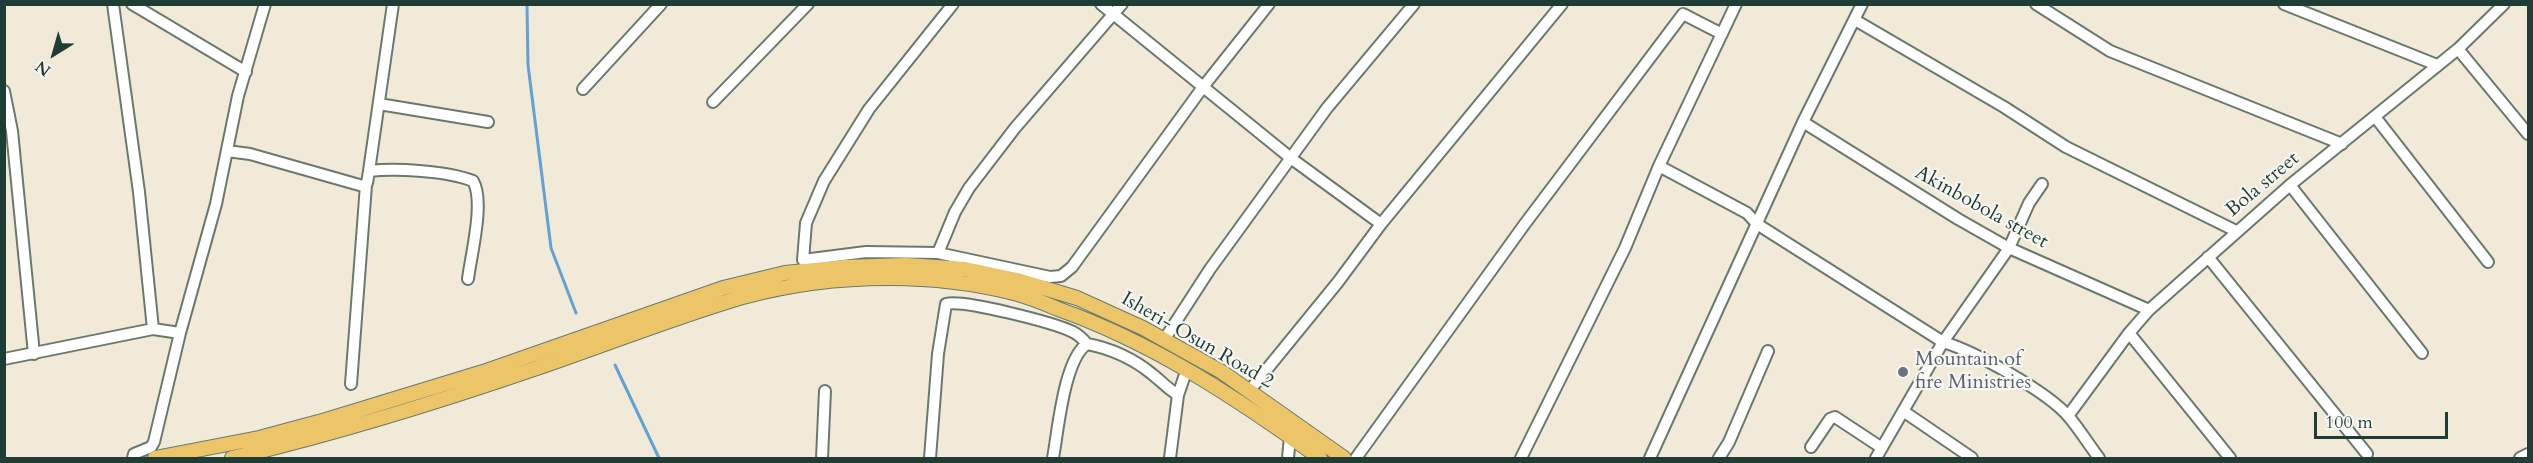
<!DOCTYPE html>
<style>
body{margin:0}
#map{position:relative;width:2533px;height:463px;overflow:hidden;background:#f2ead8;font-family:Cardo,serif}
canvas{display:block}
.frame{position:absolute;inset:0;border:6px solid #1f3d34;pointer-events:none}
.north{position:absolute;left:24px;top:24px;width:60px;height:60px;-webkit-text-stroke:4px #f6f6f2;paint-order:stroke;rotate:217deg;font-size:16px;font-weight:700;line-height:24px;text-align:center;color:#1f3d34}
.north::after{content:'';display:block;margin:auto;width:21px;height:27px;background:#1f3d34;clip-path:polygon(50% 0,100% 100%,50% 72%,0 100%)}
.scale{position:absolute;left:2314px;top:412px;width:134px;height:27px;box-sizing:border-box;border:3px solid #1f3d34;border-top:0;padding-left:8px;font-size:18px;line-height:21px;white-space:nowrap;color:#1f3d34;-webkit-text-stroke:4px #f6f6f2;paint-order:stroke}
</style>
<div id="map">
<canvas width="2533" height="463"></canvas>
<div class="frame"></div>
<div class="north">N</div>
<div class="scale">100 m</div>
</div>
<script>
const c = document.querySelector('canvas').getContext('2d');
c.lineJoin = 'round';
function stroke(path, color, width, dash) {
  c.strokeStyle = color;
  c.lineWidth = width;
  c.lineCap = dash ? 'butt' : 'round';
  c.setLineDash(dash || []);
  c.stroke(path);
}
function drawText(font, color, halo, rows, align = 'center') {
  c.font = font + ' Cardo,serif';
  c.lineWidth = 4.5;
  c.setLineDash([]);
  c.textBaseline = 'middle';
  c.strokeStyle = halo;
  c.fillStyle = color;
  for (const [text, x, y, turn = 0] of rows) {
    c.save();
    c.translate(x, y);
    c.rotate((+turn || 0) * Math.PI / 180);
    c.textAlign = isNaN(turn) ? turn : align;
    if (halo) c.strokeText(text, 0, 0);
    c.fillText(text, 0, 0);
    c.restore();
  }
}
stroke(new Path2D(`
 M527,4L528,65L551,248L576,313
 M615,365L659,458`), '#61a2d4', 3);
const minor = new Path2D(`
 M113,4L139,192L153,329L180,333
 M132,4L246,72
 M953,4L869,109L824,181L806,223L803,260L866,252L938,253L1050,277L1061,276L1072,267L1203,87L1269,4
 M1101,4L1292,159L1381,224
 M2036,4L2110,51L2342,144
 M2284,4L2437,65
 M1855,20L2004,107L2066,147L2236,231
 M2458,49L2528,134
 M583,89L661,4
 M4,91L12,131L34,354
 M713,102L808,4
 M379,104L488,122
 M2376,118L2488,262
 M1803,122L1958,219L2009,248L2149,310
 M227,151L250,154L363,186L367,183L369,171C396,168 448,171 473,181C485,201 471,255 468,279
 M1659,166L1747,213L1757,224L1943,342C1974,351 2048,392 2069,417C2080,430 2089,445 2099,458
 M369,171L393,4
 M2290,185L2422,353
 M938,253L955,212L969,188L1015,128L1122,4
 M2208,257L2367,454
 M2129,333L2230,458
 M1164,340L1210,269L1327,108L1414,4
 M4,359L153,329
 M351,384L366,185
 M1250,390L1338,282L1381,224L1562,4
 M1903,411L1972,458
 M2068,416L2129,333L2149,310L2290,185L2458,49L2504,4
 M1811,447L1830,419L1835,417L1882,448
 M133,458L134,454L151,447L154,442L180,333L216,204L238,96L265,4
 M822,458L825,391
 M930,458L938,354L946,304C963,299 1055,323 1073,332C1079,335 1083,339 1087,344
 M1053,458C1058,431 1064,359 1087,344C1110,348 1134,359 1152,374C1161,381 1168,389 1178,395
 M1170,458L1178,395L1187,369
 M1288,458L1290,437
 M1356,458L1524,225L1683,14L1722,34
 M1521,458L1625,248L1659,166L1736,4
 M1650,458L1803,122L1862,4
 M1719,458L1729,442L1768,351
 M1876,458L1943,342L2009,248L2029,203L2042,184
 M2520,458L2528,454`);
const major = new Path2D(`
 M155,458L259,438L326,420L483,372L723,288L785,273L845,267L906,265L965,269L1017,280L1077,298L1143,328L1222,372L1344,458
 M232,458C334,434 435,403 534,369C598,347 662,322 726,302C817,274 922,270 1014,293C1029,297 1044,303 1058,309C1154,343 1238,399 1320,458`);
stroke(minor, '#697a6d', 14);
stroke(major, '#697a6d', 16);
stroke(minor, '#fff', 10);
stroke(major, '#ecc569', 14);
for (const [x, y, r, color] of [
 [1903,372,6,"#6b7280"]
]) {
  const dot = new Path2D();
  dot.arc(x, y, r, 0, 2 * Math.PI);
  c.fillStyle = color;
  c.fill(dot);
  stroke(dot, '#f6f6f2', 2);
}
drawText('20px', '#1f3d34', '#f6f6f2', [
 ["Bola street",2263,185,-40],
 ["Akinbobola street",1981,208,29],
 ["Isheri- Osun Road 2",1197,341,30]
]);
drawText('20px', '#5b616d', '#f6f6f2', [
 ["Mountain of",1915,360],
 ["fire Ministries",1915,383]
], 'left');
</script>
